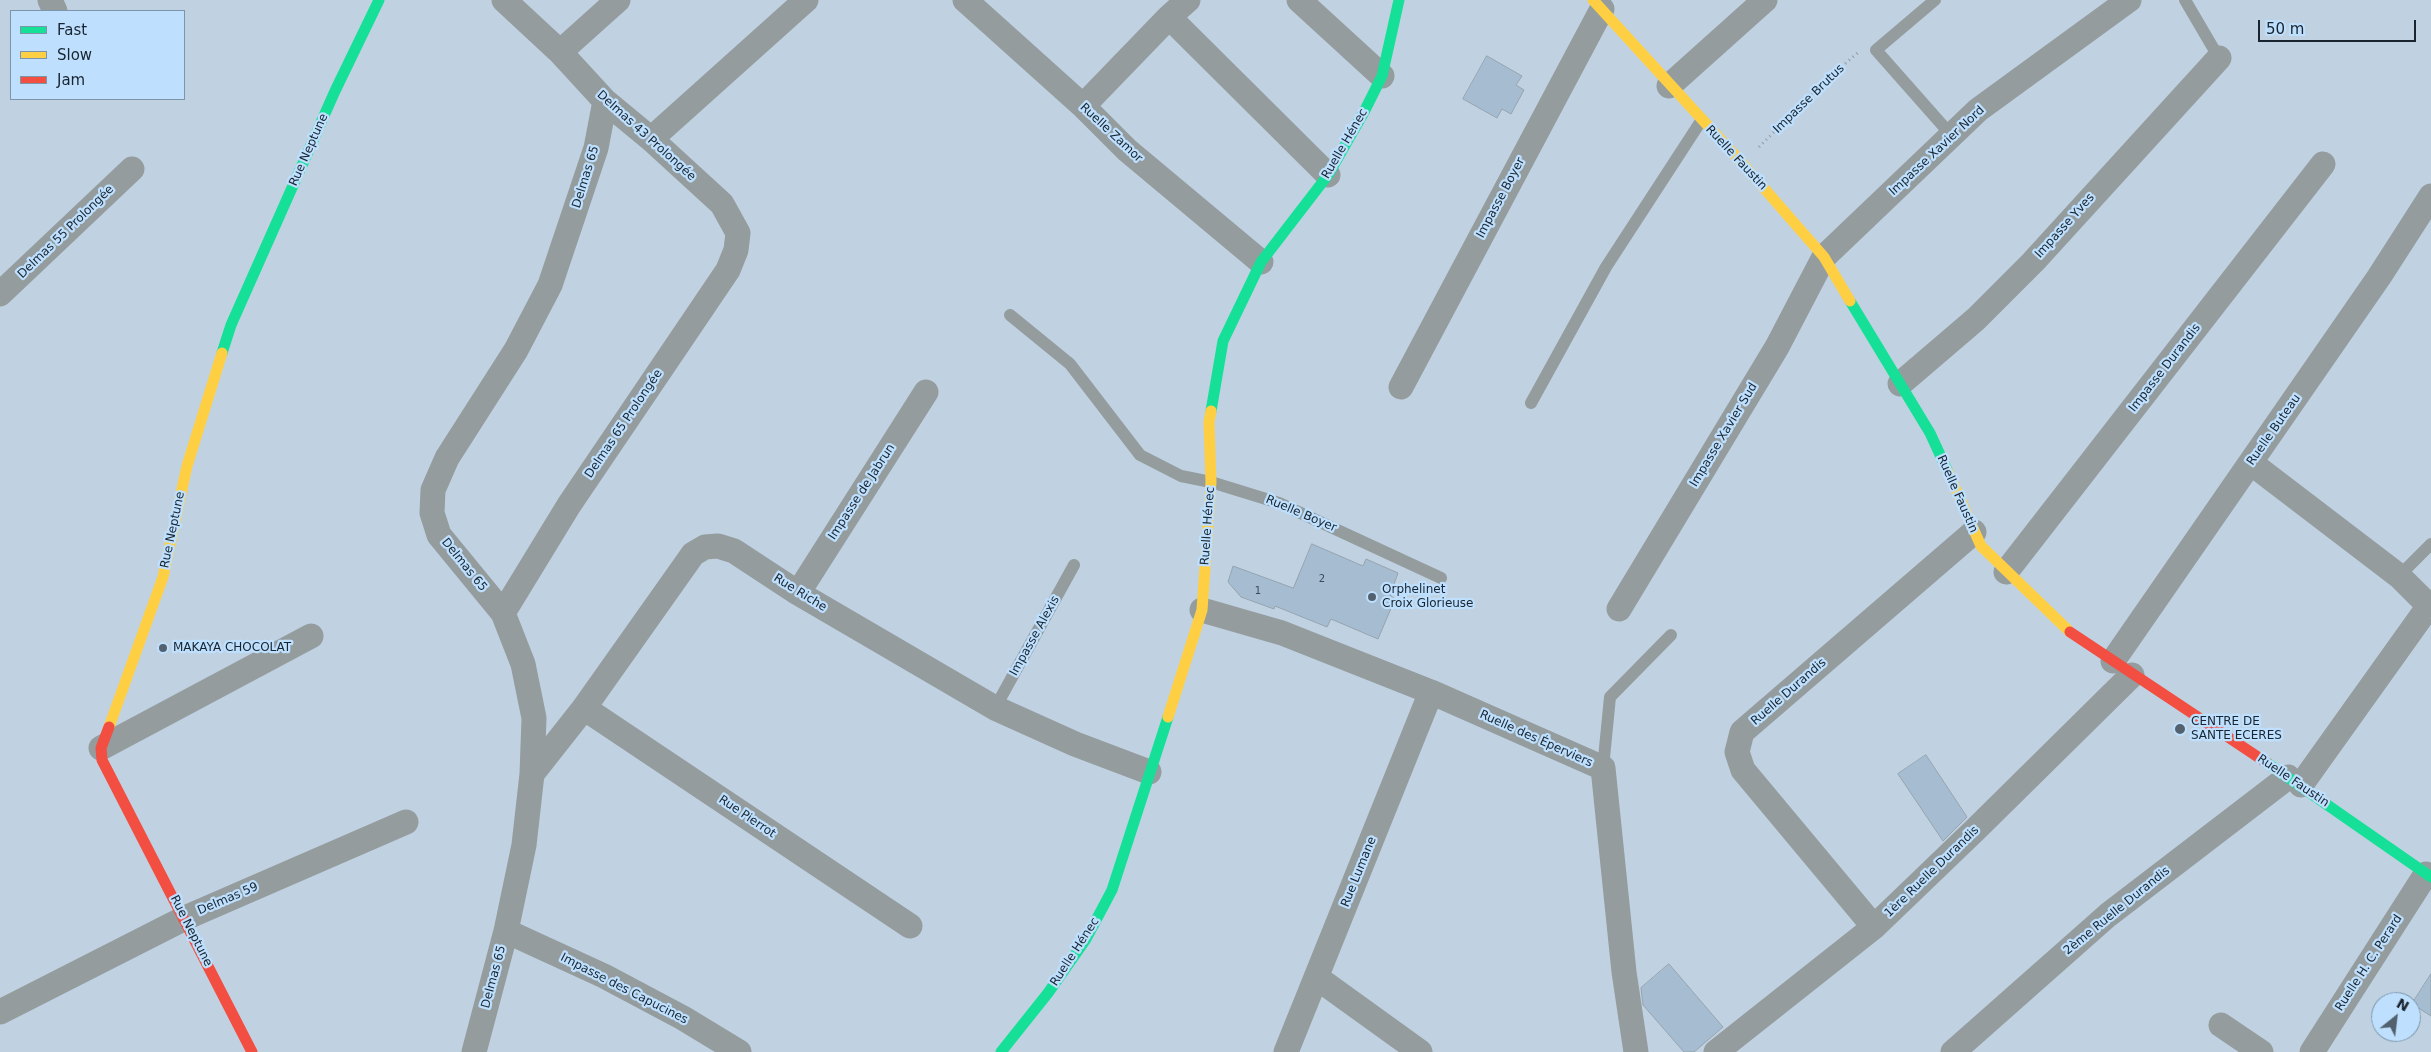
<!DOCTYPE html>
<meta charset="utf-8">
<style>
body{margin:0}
#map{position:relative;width:2431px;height:1052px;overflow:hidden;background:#c0d2e2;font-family:"DejaVu Sans",sans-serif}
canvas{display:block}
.legend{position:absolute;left:10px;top:10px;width:175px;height:90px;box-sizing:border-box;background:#bee0fe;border:1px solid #7c95ab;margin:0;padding:6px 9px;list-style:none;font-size:15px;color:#18242f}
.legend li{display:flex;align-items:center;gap:10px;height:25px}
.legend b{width:25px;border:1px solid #7c95ab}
.north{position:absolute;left:2371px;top:992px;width:50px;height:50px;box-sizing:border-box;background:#bee0fe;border:1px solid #7c95ab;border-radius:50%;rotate:29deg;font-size:14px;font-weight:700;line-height:20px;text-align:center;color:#18242f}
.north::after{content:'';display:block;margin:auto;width:18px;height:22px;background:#53616e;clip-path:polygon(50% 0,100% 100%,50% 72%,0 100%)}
.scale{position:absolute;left:2258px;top:20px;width:158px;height:22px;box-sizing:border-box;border:2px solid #18242f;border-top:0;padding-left:6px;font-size:15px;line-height:18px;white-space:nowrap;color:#18242f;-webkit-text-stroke:4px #bee0fe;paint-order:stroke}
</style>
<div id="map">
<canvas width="2431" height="1052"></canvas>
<ul class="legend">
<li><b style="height:6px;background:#16e098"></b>Fast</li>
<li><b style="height:6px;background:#ffcf43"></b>Slow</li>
<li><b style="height:6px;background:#f24e42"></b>Jam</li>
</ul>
<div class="north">N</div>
<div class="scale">50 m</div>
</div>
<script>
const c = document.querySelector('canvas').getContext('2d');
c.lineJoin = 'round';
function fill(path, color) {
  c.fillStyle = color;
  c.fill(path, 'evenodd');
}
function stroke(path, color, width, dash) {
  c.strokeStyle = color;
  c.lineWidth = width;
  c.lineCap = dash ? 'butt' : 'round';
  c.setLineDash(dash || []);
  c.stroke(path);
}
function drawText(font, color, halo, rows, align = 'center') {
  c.font = font + ' "DejaVu Sans",sans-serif';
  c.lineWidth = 4.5;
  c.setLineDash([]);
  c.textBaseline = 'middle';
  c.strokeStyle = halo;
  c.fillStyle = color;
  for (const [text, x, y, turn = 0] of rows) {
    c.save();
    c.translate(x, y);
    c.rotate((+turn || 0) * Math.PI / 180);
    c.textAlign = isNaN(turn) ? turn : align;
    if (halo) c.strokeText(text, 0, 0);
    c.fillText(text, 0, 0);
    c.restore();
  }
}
const building = new Path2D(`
 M1487,56L1522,76L1516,85L1524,90L1511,114L1502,109L1497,118L1463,99Z
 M1312,544L1363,566L1366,559L1398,573L1390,595L1395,599L1378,639L1331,619L1327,627L1275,606L1274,609L1241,597L1228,582L1233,566L1293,588Z
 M1926,755L1967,817L1943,841L1898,774Z
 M1669,964L1723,1027L1694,1052H1684L1643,1005L1641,988Z
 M2431,974V1016L2412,1004Z`);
fill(building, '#a6bdd1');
stroke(building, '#95a3af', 1);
stroke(new Path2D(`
 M1759,147L1826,80L1860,51`), '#939ca1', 3, [1, 4]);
stroke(new Path2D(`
 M1935,0L1876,50L1952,136
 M2185,0L2219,58
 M1010,315L1070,364L1140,455L1181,476L1211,482L1279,503L1441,578
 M1531,403L1606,267L1701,121
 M2399,576L2431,544
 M995,708L1074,565
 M1603,768L1610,697L1671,635`), '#949c9e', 12);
stroke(new Path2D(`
 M50,0L55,11
 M965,0L1083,106L1127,150L1261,262
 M1299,0L1382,76
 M1169,17L1188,0
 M560,52L618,0
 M1669,86L1765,0
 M1083,106L1169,17L1328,175
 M651,139L806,0
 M0,294L132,169
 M1900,384L1976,319L2033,262L2219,58
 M1401,387L1602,9
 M2251,463L2399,576L2429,606
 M2006,572L2323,164
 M798,593L926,392
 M1619,609L1777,347L1824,257L1978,110L2129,0
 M1202,610L1282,633L1431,692L1603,768L1624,972L1636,1052
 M503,613L569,505L728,270L736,250L738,233L722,204L651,139L605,101L560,52L504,0
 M2113,661L2379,277L2431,196
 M584,708L910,926
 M101,748L311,636
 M532,774L584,708L693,554L705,547L718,546L734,551L798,593L995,708L1075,744L1149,772
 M2301,785L2431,603
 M1874,927L1743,770L1737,752L1742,732L1974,532
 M506,931L604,976L683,1018L739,1052
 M1316,977L1420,1052
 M0,1012L185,918L406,822
 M2221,1025L2261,1052
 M474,1052L506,931L524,845L532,774L534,718L523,664L503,613L439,535L432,513L433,490L447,458L516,350L550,285L596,148L605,101
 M1286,1052L1431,692
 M1716,1052L1874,927L1977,828L2132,675
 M1953,1052L2108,915L2288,777
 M2312,1052L2426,874`), '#949c9e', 25);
stroke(new Path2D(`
 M1850,301L1930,433L1948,472
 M222,353L231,325L335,91L379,0
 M1211,411L1223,341L1261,262L1328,175L1364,112L1382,76L1399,0
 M2267,763L2431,877
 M1001,1052L1048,993L1086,939L1112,890L1168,717`), '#16e098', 11);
stroke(new Path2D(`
 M1593,0L1742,163L1824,257L1850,301
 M1948,472L1981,546L2070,632
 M1168,717L1202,610L1211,482L1209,422L1211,411
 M109,727L163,577L187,466L222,353`), '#ffcf43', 11);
stroke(new Path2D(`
 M2070,632L2267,763
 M109,727L101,748L102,760L252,1052`), '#f24e42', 11);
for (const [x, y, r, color] of [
 [1372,597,5,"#53616e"],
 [163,648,5,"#53616e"],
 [2180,729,6,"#53616e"]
]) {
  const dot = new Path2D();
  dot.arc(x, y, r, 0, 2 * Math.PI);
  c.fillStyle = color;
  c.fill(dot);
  stroke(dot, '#bee0fe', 2);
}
drawText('10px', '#3c4b58', null, [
 ["2",1322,579],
 ["1",1258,591]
]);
drawText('12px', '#18242f', '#bee0fe', [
 ["Impasse Brutus",1809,99,-44],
 ["Ruelle Zamor",1111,133,43],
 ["Delmas 43 Prolongée",646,136,42],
 ["Ruelle Hénec",1345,144,-60],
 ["Rue Neptune",309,150,-66],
 ["Impasse Xavier Nord",1937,151,-43],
 ["Ruelle Faustin",1736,158,47],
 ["Delmas 65",586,177,-73],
 ["Impasse Boyer",1501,198,-62],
 ["Impasse Yves",2065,226,-48],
 ["Delmas 55 Prolongée",66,232,-44],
 ["Impasse Durandis",2165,368,-52],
 ["Delmas 65 Prolongée",624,424,-56],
 ["Ruelle Buteau",2274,430,-55],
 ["Impasse Xavier Sud",1724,435,-59],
 ["Impasse de Jabrun",862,492,-57],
 ["Ruelle Faustin",1957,494,66],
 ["Ruelle Boyer",1301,514,23],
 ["Ruelle Hénec",1208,526,-86],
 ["Rue Neptune",173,530,-78],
 ["Delmas 65",464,565,51],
 ["Rue Riche",800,593,32],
 ["Impasse Alexis",1035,636,-61],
 ["Ruelle Durandis",1789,692,-41],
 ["Ruelle des Éperviers",1536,739,24],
 ["Ruelle Faustin",2293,781,34],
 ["Rue Pierrot",747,817,34],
 ["Rue Lumane",1359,872,-68],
 ["1ère Ruelle Durandis",1932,872,-44],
 ["Delmas 59",228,899,-23],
 ["2ème Ruelle Durandis",2117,911,-39],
 ["Rue Neptune",191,931,63],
 ["Ruelle Hénec",1075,952,-57],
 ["Ruelle H. C. Perard",2369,963,-57],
 ["Delmas 65",494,977,-75],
 ["Impasse des Capucines",624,989,27]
]);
drawText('12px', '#18242f', '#bee0fe', [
 ["Orphelinet",1382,590],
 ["Croix Glorieuse",1382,604],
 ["MAKAYA CHOCOLAT",173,648],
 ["CENTRE DE",2191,722],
 ["SANTE ECERES",2191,736]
], 'left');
</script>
